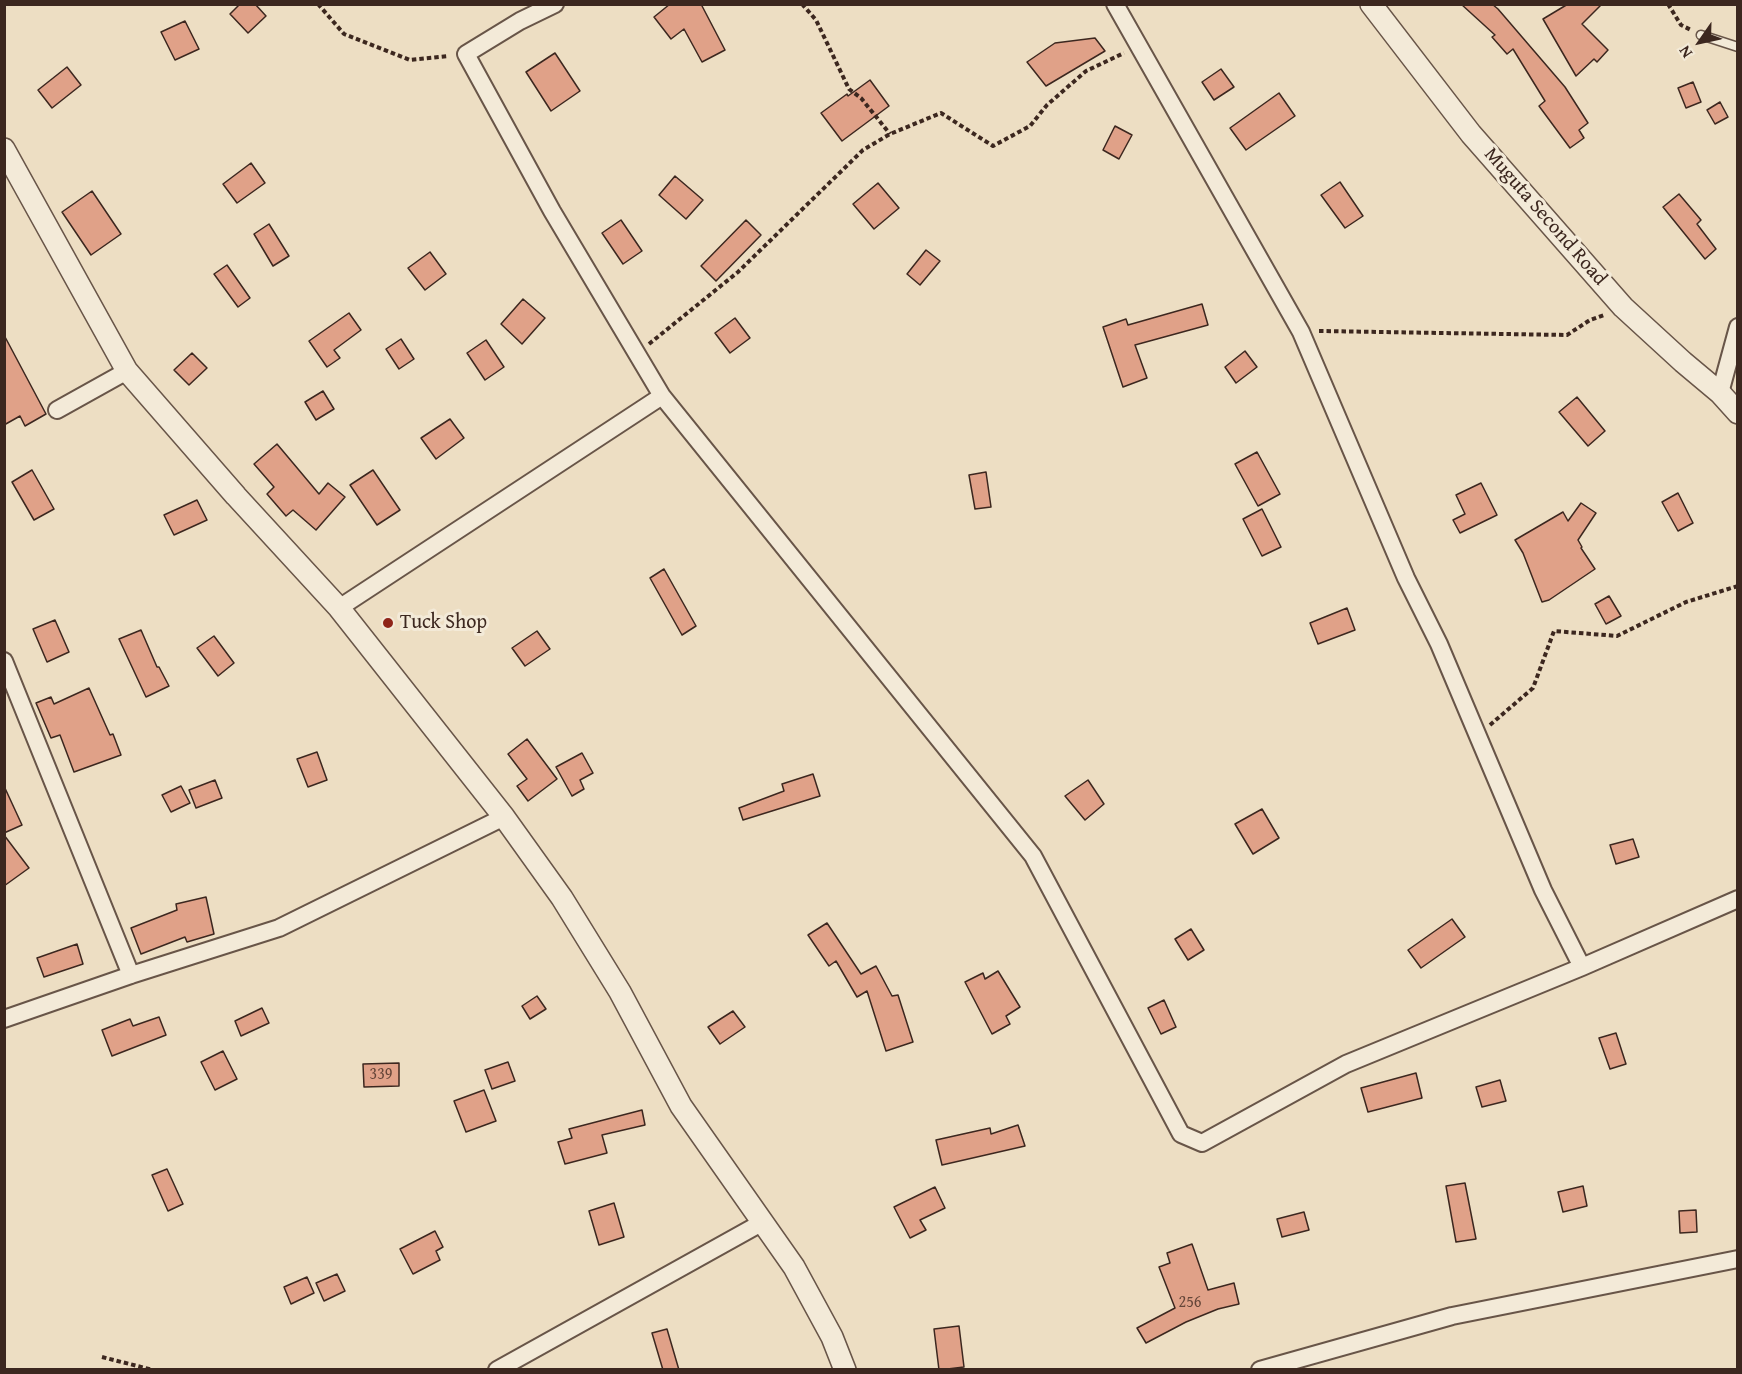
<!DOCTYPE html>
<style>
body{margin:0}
#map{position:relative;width:1742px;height:1374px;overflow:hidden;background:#eddec3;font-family:"Gentium Book Plus",serif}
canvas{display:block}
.frame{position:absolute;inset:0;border:6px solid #3c271f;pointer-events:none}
.north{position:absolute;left:1670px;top:12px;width:60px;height:60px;-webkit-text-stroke:4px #f3ead8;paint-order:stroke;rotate:236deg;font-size:16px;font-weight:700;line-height:24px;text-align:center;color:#3c271f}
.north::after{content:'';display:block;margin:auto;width:21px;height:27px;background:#3c271f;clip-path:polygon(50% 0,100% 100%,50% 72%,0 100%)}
</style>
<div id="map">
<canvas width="1742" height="1374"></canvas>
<div class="frame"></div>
<div class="north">N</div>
</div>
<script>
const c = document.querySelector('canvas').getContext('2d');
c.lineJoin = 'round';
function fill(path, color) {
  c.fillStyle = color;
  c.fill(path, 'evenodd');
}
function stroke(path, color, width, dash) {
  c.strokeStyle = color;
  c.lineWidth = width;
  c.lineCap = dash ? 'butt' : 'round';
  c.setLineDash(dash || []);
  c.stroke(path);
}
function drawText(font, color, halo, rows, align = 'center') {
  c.font = font + ' "Gentium Book Plus",serif';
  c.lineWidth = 6;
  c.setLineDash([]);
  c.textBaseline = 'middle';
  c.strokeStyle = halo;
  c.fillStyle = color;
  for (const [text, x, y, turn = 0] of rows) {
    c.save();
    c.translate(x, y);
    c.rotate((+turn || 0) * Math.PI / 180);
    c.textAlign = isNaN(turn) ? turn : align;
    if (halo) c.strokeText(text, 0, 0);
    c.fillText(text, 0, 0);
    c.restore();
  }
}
const building = new Path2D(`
 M240,4H255L266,16L248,33L230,14Z
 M670,4H701L725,50L702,62L684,29L671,39L654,17Z
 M1461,4H1492L1498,9L1565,87L1588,123L1579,130L1584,138L1570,148L1539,106L1545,101L1513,49L1507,54L1492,37L1495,35Z
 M1568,4H1602L1582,24L1608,50L1597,62L1594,59L1576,76L1543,19Z
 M185,21L199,49L175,60L161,32Z
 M1095,38L1105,51L1046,86L1027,62L1055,43Z
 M555,53L580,91L551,111L526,72Z
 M67,67L81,85L52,108L38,90Z
 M1221,69L1234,87L1214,100L1202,82Z
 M870,80L889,106L842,141L821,113L847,94L848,96Z
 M1693,82L1701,102L1686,108L1678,88Z
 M1279,93L1295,116L1246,150L1230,128Z
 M1720,102L1728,117L1715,124L1707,110Z
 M1115,126L1132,135L1119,159L1103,150Z
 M251,163L265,183L237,203L223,184Z
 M675,176L703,200L686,219L659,195Z
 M1340,182L1363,216L1345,228L1321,195Z
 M878,183L899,208L874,229L853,204Z
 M92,191L121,234L91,255L62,212Z
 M1679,194L1701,220L1697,224L1716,249L1705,259L1663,207Z
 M621,220L642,251L623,264L602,233Z
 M746,220L761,235L716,281L701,266Z
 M269,224L289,256L273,266L254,234Z
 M926,250L940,261L920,285L907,274Z
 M430,252L446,274L425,290L408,268Z
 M227,265L250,298L238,307L214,274Z
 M523,299L545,318L522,344L501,324Z
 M1202,304L1208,325L1135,345L1147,378L1123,387L1103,327L1126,319L1128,325Z
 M349,313L361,330L334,350L340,358L327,367L309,341Z
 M735,318L750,338L730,353L715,333Z
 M4,335L46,414L25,426L20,416L4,425Z
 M401,339L414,359L399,369L386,349Z
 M486,340L504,367L485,380L467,353Z
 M1245,351L1257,367L1236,383L1225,367Z
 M192,353L207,368L189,385L174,370Z
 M323,391L334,409L316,420L305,402Z
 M1577,397L1605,431L1588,446L1559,412Z
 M450,419L464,438L436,459L421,438Z
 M277,444L319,494L328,483L345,497L316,530L293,510L286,516L267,494L274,487L254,464Z
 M1257,452L1280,494L1258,506L1235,464Z
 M32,470L54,509L34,520L12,482Z
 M373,470L400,510L377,525L350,485Z
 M986,472L991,507L975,509L969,475Z
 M1481,483L1497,515L1460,533L1453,520L1465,514L1456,495Z
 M1678,493L1693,523L1678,531L1662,502Z
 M197,500L207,520L174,535L164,515Z
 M1581,503L1596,513L1578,540L1582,547L1581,548L1595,569L1549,600L1542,602L1523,553L1515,540L1563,512L1568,521Z
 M1262,509L1281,547L1262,556L1243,519Z
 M664,569L696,626L682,635L650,578Z
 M1609,596L1621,616L1606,624L1595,604Z
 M1347,608L1355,630L1318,644L1310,623Z
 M55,620L69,652L47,662L33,629Z
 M141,630L157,667H159L169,686L146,697L119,639Z
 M537,631L550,649L525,666L512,648Z
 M214,636L234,663L218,676L197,648Z
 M89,688L110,735L113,734L121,755L74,772L60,735L51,738L36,703L51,697L54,704Z
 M527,739L557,779L528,801L517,786L527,779L508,754Z
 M317,752L327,780L308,787L297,759Z
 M582,753L593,773L580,780L584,789L572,796L556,767Z
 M813,774L820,796L743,820L739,808L784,791L782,784Z
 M215,780L222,798L196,808L189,790Z
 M1088,780L1104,804L1085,820L1065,796Z
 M4,786L22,825L4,833Z
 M181,786L190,803L171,812L162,795Z
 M1262,809L1279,838L1253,854L1235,824Z
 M4,835L29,868L4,886Z
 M1633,839L1639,857L1616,864L1610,845Z
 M206,897L214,934L187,942L185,937L141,954L131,928L177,910L176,904Z
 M1452,919L1465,937L1421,968L1408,950Z
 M827,923L861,974L876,966L892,996L898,995L913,1042L886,1051L867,991L857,997L836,961L829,966L808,935Z
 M1191,929L1204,950L1188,960L1175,939Z
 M77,944L83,964L44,977L37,958Z
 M998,971L1020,1007L1006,1016L1010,1024L992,1034L965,982L983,973L985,979Z
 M537,996L546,1009L530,1019L522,1006Z
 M1164,1000L1176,1027L1161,1034L1148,1008Z
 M262,1008L269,1023L241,1036L235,1021Z
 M733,1011L745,1027L720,1044L708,1027Z
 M159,1017L166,1035L112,1056L102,1030L130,1019L133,1026Z
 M1616,1033L1626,1064L1610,1069L1599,1038Z
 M223,1051L237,1079L215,1090L201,1062Z
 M508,1062L515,1081L492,1089L485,1070Z
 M399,1063V1086L364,1087L363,1064Z
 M1416,1073L1422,1098L1368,1112L1361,1088Z
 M1500,1080L1506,1101L1482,1107L1476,1087Z
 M484,1090L496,1121L466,1132L454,1101Z
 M642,1110L645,1125L602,1135L607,1153L565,1164L558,1142L572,1138L569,1129Z
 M1018,1125L1025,1146L942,1165L936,1140L990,1128L991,1134Z
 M167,1169L183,1204L168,1211L152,1175Z
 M1465,1183L1476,1239L1456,1242L1446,1186Z
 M1583,1186L1587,1206L1563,1212L1558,1192Z
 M935,1187L945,1208L920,1220L926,1230L910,1238L894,1207Z
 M614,1203L624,1237L599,1245L589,1211Z
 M1696,1210L1697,1232L1680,1233L1679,1211Z
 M1304,1212L1309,1230L1282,1237L1277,1219Z
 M435,1231L443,1247L436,1251L440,1260L413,1274L400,1249Z
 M1192,1244L1208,1290L1234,1283L1239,1304L1218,1309L1186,1322L1146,1343L1137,1328L1175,1308L1159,1267L1170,1263L1167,1253Z
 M337,1274L345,1291L324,1301L316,1283Z
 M307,1277L314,1293L291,1304L284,1287Z
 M959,1326L964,1367L939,1370L934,1329Z
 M667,1329L679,1370H663L652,1333Z`);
fill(building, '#e0a188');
stroke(building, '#3c271f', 1.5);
const service = new Path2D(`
 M1701,35L1738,47`);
const minor = new Path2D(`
 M555,4L520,21L466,54L552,211L662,396L1033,856L1181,1134L1202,1143L1346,1064L1582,967L1738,899
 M1115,4L1301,332L1406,578L1439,644L1543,890L1582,967
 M1720,393L1738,327
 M57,410L127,371
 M339,608L662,396
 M4,661L131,975
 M4,1019L131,975L279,928L504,817
 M497,1370L763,1222
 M1260,1370L1452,1316L1738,1259`);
const tertiary = new Path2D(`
 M1371,4L1471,134L1623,307L1683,362L1720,393L1738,413
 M4,149L127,371L236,496L339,608L504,817L562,898L620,992L681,1106L794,1267L832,1337L845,1370`);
stroke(service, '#685548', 11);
stroke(minor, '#685548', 20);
stroke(tertiary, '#685548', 24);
stroke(new Path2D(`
 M318,4L344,34L410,60L449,56
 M802,4L816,20L849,89L861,98L890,134
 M1668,4L1681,25L1691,30
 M1319,331L1567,335L1590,320L1604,315
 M649,344L738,272L863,150L890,134L941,113L993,146L1030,126L1047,105L1086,71L1124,53
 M1490,725L1533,688L1554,631L1617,636L1686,602L1738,586
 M102,1357L153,1370`), '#3c271f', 4, [4.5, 3]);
stroke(service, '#f3ead8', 8);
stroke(minor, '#f3ead8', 16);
stroke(tertiary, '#f3ead8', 21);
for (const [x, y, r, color] of [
 [388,623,6,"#8f2418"]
]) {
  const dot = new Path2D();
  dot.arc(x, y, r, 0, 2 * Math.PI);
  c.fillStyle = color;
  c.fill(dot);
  stroke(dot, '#f3ead8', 2);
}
drawText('16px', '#654639', null, [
 ["339",381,1075],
 ["256",1190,1303]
]);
drawText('20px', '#3c271f', '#f3ead8', [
 ["Muguta Second Road",1545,217,49]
]);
drawText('20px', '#3c271f', '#f3ead8', [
 ["Tuck Shop",400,623]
], 'left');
</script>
